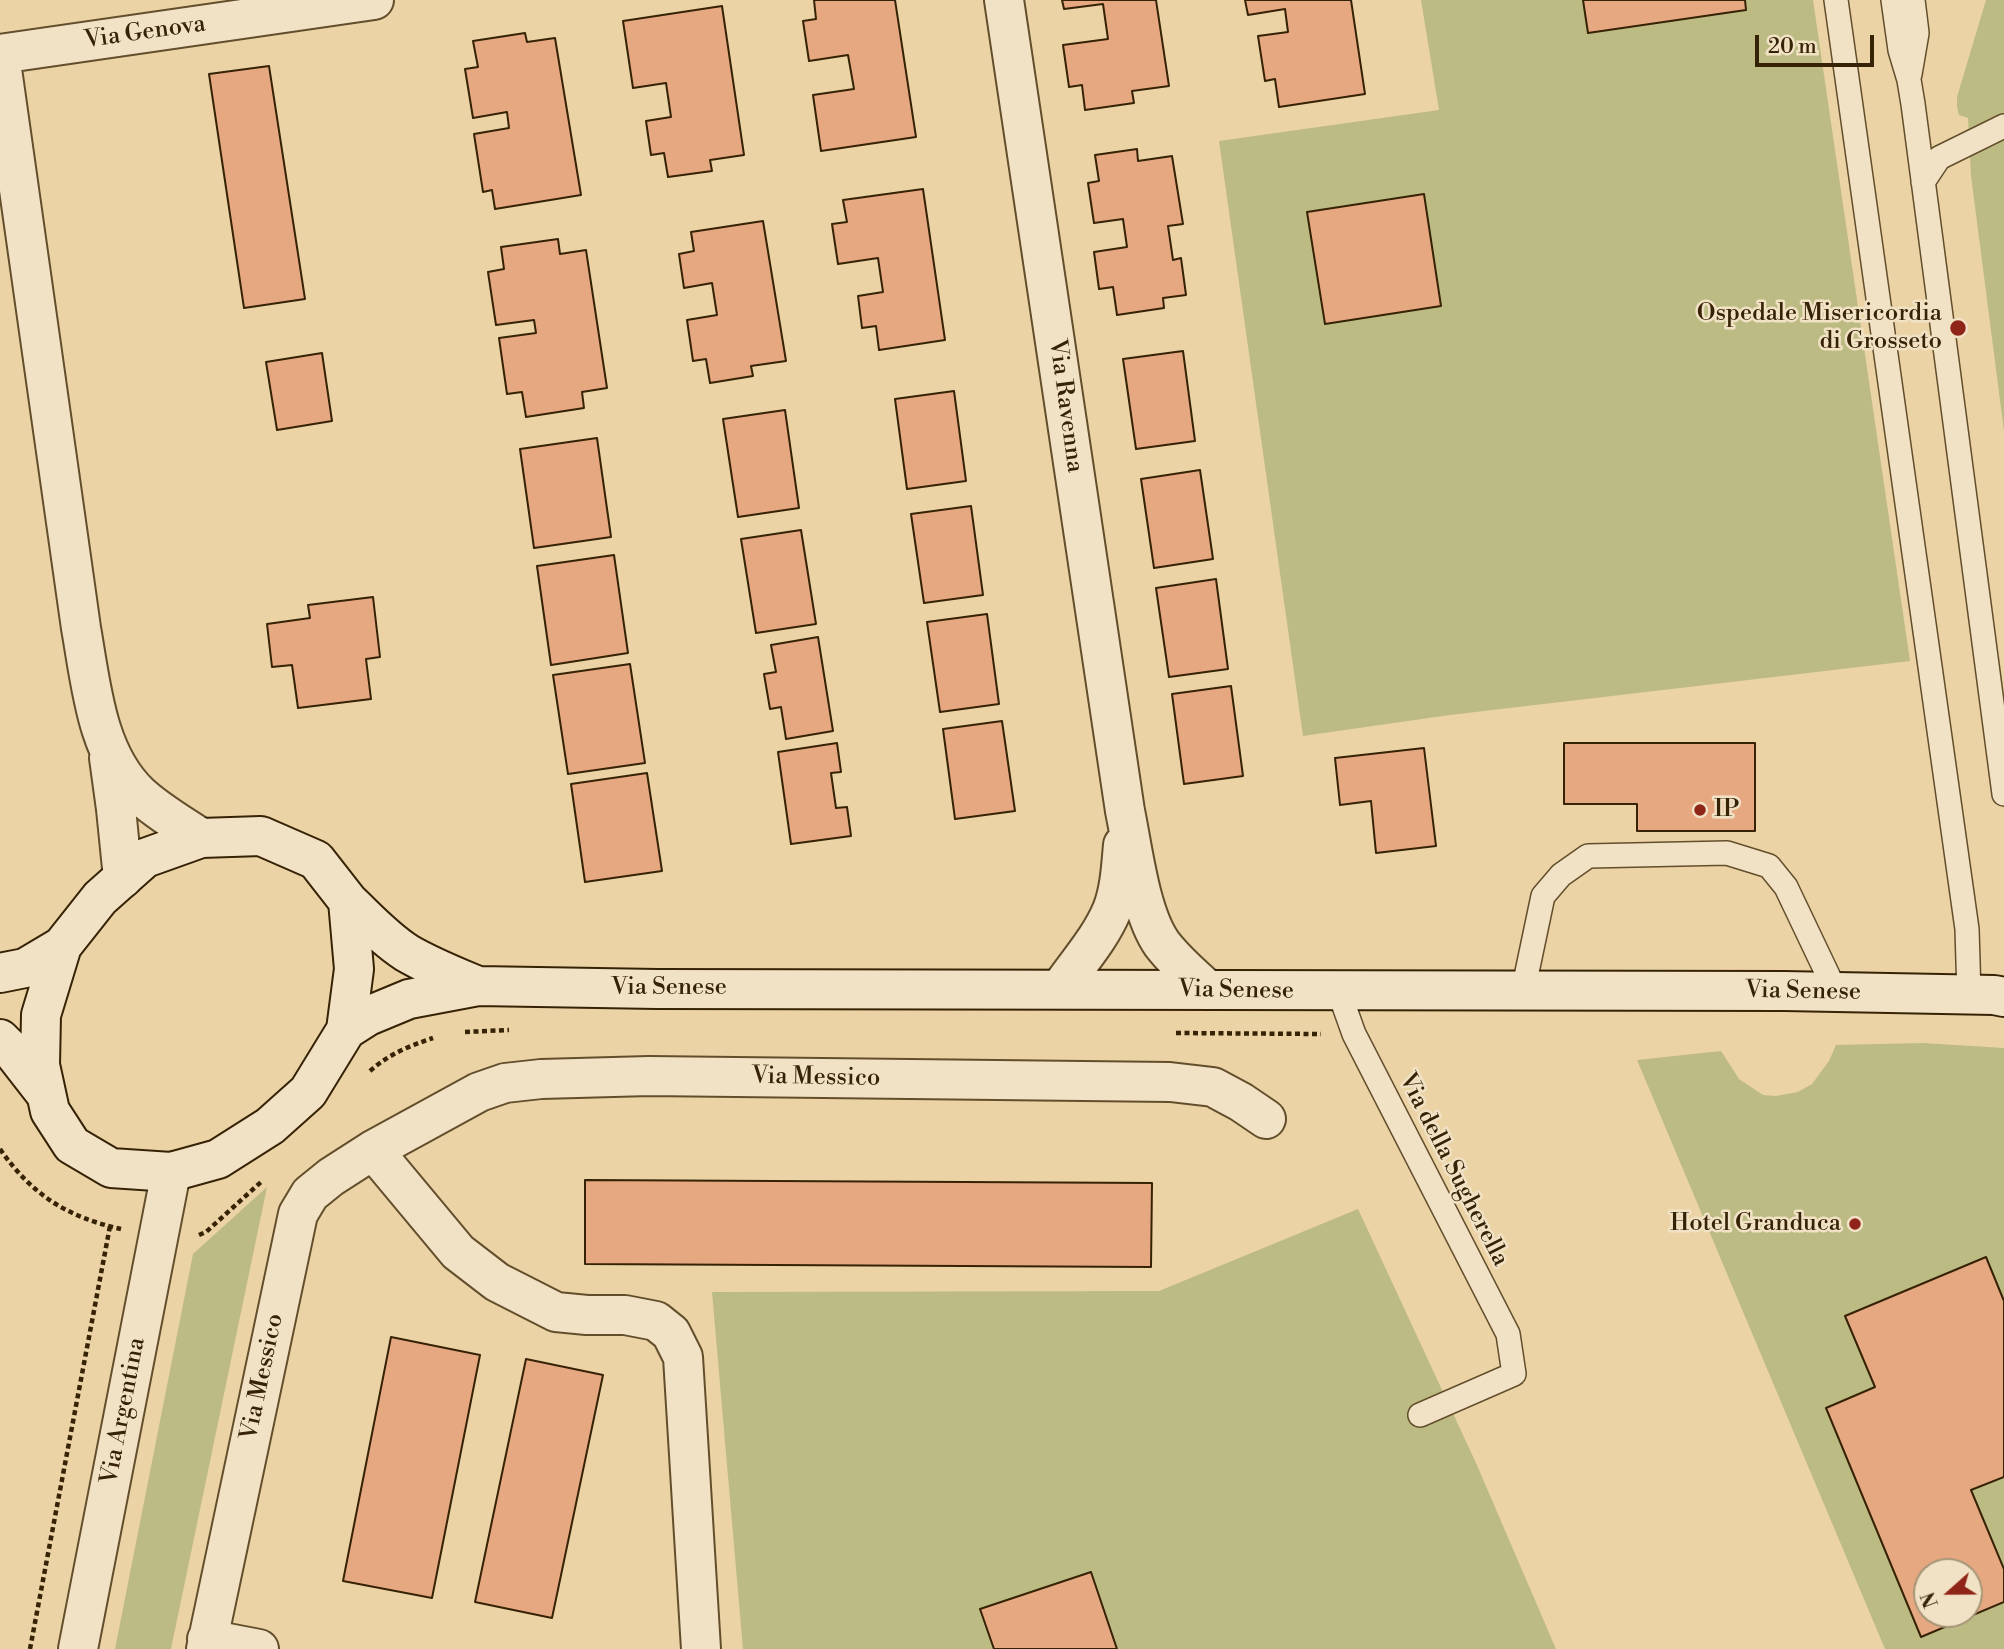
<!DOCTYPE html>
<style>
body{margin:0}
#map{position:relative;width:2004px;height:1649px;overflow:hidden;background:#ebd3a6;font-family:"Libre Bodoni",serif}
canvas{display:block}
.north{position:absolute;left:1913px;top:1558px;width:70px;height:70px;box-sizing:border-box;background:#f2e2c5;border:2px solid #a79578;border-radius:50%;rotate:249deg;font-size:19px;font-weight:700;line-height:28px;text-align:center;color:#362204}
.north::after{content:'';display:block;margin:auto;width:24px;height:32px;background:#8f2418;clip-path:polygon(50% 0,100% 100%,50% 72%,0 100%)}
.scale{position:absolute;left:1755px;top:35px;width:119px;height:32px;box-sizing:border-box;border:4px solid #362204;border-top:0;padding-left:9px;font-size:21px;line-height:24px;white-space:nowrap;color:#362204;-webkit-text-stroke:5px #f2e2c5;paint-order:stroke}
</style>
<div id="map">
<canvas width="2004" height="1649"></canvas>
<div class="north">N</div>
<div class="scale">20 m</div>
</div>
<script>
const c = document.querySelector('canvas').getContext('2d');
c.lineJoin = 'round';
function fill(path, color) {
  c.fillStyle = color;
  c.fill(path, 'evenodd');
}
function stroke(path, color, width, dash) {
  c.strokeStyle = color;
  c.lineWidth = width;
  c.lineCap = dash ? 'butt' : 'round';
  c.setLineDash(dash || []);
  c.stroke(path);
}
function drawText(font, color, halo, rows, align = 'center') {
  c.font = font + ' "Libre Bodoni",serif';
  c.lineWidth = 5;
  c.setLineDash([]);
  c.textBaseline = 'middle';
  c.strokeStyle = halo;
  c.fillStyle = color;
  for (const [text, x, y, turn = 0] of rows) {
    c.save();
    c.translate(x, y);
    c.rotate((+turn || 0) * Math.PI / 180);
    c.textAlign = isNaN(turn) ? turn : align;
    if (halo) c.strokeText(text, 0, 0);
    c.fillText(text, 0, 0);
    c.restore();
  }
}
fill(new Path2D(`
 M1421,0H1813L1910,661L1450,715L1303,736L1219,141L1439,110Z
 M1986,0H2004V431L1971,176L1968,118L1959,115L1957,107V97Z
 M1923,1043L2004,1048V1649H1885L1637,1060L1721,1051L1739,1079L1763,1095L1776,1096L1798,1092L1812,1084L1829,1061L1836,1045ZM1927,1572H1969V1614H1927Z
 M267,1187L171,1649H115L193,1254Z
 M1358,1209L1476,1463L1556,1649H743L712,1292L1159,1291Z`), '#bcbb83');
const building = new Path2D(`
 M814,0H895L916,137L821,151L813,95L854,89L848,55L809,61L803,21L816,19Z
 M1062,0H1156L1169,86L1132,91L1134,103L1085,110L1082,85L1069,87L1063,45L1108,39L1103,4L1064,9Z
 M1245,0H1351L1365,94L1279,107L1275,79L1265,81L1258,36L1288,32L1285,9L1248,15Z
 M1583,0H1745L1746,10L1588,33Z
 M722,6L744,155L710,160L712,171L668,177L664,153L651,155L646,121L671,117L666,83L633,88L623,21Z
 M525,33L527,42L555,38L581,195L495,209L492,190L483,192L474,134L509,128L507,112L473,118L465,69L478,67L473,41Z
 M269,66L305,299L244,308L209,74Z
 M1137,149L1138,161L1172,156L1183,224L1168,226L1173,260L1181,258L1186,295L1163,298L1164,308L1117,315L1113,287L1099,289L1094,252L1127,247L1123,219L1094,223L1088,183L1099,181L1095,155Z
 M923,189L945,340L879,350L876,326L862,328L858,296L883,292L878,258L838,264L832,224L847,222L843,200Z
 M1424,194L1441,306L1325,324L1307,212Z
 M763,221L786,361L751,366L753,376L710,383L706,359L693,361L687,320L717,315L712,283L684,288L679,254L694,251L691,232Z
 M558,239L560,254L586,250L607,388L582,392L584,408L526,417L522,392L507,394L499,338L536,333L534,320L496,325L488,272L504,269L501,247Z
 M1183,351L1195,441L1136,449L1123,359Z
 M322,353L332,421L277,430L266,362Z
 M954,391L966,481L907,489L895,399Z
 M785,410L799,508L738,517L723,419Z
 M597,438L611,537L534,548L520,449Z
 M1200,470L1213,559L1154,568L1141,479Z
 M971,506L983,595L924,603L911,514Z
 M801,530L816,624L756,633L741,539Z
 M614,555L628,653L551,665L537,566Z
 M1216,579L1228,669L1169,677L1156,588Z
 M373,597L380,657L366,659L371,699L298,708L292,665L272,667L267,624L310,618L308,605Z
 M987,614L999,704L940,712L927,622Z
 M818,637L833,731L786,739L781,707L770,709L764,674L776,672L771,645Z
 M630,664L645,763L568,774L553,675Z
 M1231,686L1243,776L1184,784L1172,694Z
 M1002,721L1015,811L955,819L943,729Z
 M837,743L841,772L831,773L836,808L847,807L851,836L791,844L778,752Z
 M1564,743H1755V831H1637V804H1564Z
 M1424,748L1436,846L1376,853L1371,801L1340,805L1335,758Z
 M647,773L662,871L585,882L571,784Z
 M585,1180L1152,1183L1151,1267L585,1264Z
 M1986,1257L2004,1301V1477L1971,1490L2004,1569V1602L1921,1637L1826,1408L1875,1387L1845,1316ZM1927,1572H1969V1614H1927Z
 M391,1337L480,1355L432,1598L343,1581Z
 M526,1359L603,1375L552,1618L475,1602Z
 M1091,1572L1117,1649H994L980,1609Z`);
fill(building, '#e6a881');
stroke(building, '#362204', 2);
const service = new Path2D(`
 M1836,0L1967,929L1969,995
 M1893,0L1900,50L1909,80L1913,104L2004,794
 M1910,74L1917,33L1913,0
 M1923,182L1939,158L2004,126
 M1523,991L1543,896L1561,875L1588,856L1727,853L1769,866L1786,887L1836,992
 M1339,992L1354,1034L1508,1334L1514,1374L1420,1415`);
const minor = new Path2D(`
 M1004,0L1125,811C1133,849 1140,913 1162,944C1175,961 1192,976 1208,990
 M0,54L374,0
 M0,55L81,628C91,684 96,753 139,794C157,811 180,824 201,838
 M109,758L116,809L123,878
 M1060,989C1077,964 1100,939 1112,910C1120,890 1121,867 1123,845
 M373,1150L458,1252L497,1282L556,1312L587,1315H625L656,1321L671,1333L683,1357L701,1649
 M207,1639L259,1649
 M78,1649L171,1172
 M206,1649L298,1214L310,1194L331,1177L373,1150L479,1092L505,1083L541,1079L649,1076L1170,1082L1213,1087L1241,1102L1266,1119`);
const secondary = new Path2D(`
 M261,836L316,860L348,901L354,969L346,1030L308,1092L270,1126L218,1159L171,1172L111,1168L72,1145L50,1111L40,1065L41,1015L62,946L100,898L145,858L201,838Z
 M348,901C367,919 385,939 407,953C429,966 454,976 478,986
 M0,973L25,968L62,946
 M346,1030L368,1016L409,999L478,986L657,989L1784,991L1994,995L2004,997
 M0,1039L13,1052L45,1093`);
stroke(service, '#634e2c', 26);
stroke(minor, '#634e2c', 42);
stroke(secondary, '#362204', 42);
stroke(new Path2D(`
 M465,1032L509,1030
 M1176,1033L1321,1034
 M370,1071C389,1054 409,1046 433,1038
 M0,1149C32,1195 67,1217 121,1229
 M199,1235L206,1232L261,1182
 M30,1649L110,1226`), '#362204', 4.5, [5, 3.5]);
stroke(service, '#f2e2c5', 23);
stroke(minor, '#f2e2c5', 38);
stroke(secondary, '#f2e2c5', 38);
for (const [x, y, r, color] of [
 [1958,328,9,"#8f2418"],
 [1700,810,7,"#8f2418"],
 [1855,1224,7,"#8f2418"]
]) {
  const dot = new Path2D();
  dot.arc(x, y, r, 0, 2 * Math.PI);
  c.fillStyle = color;
  c.fill(dot);
  stroke(dot, '#f2e2c5', 2.5);
}
drawText('24px', '#362204', '#f2e2c5', [
 ["Via Genova",145,33,-8],
 ["Via Ravenna",1065,406,82],
 ["Via Senese",669,988],
 ["Via Senese",1236,991,1],
 ["Via Senese",1803,992,1],
 ["Via Messico",816,1078,1],
 ["Via della Sugherella",1453,1170,63],
 ["Via Messico",263,1377,-78],
 ["Via Argentina",124,1411,-79]
]);
drawText('24px', '#362204', '#f2e2c5', [
 ["Ospedale Misericordia",1942,314],
 ["di Grosseto",1942,342],
 ["IP",1714,810,"left"],
 ["Hotel Granduca",1841,1224]
], 'right');
</script>
